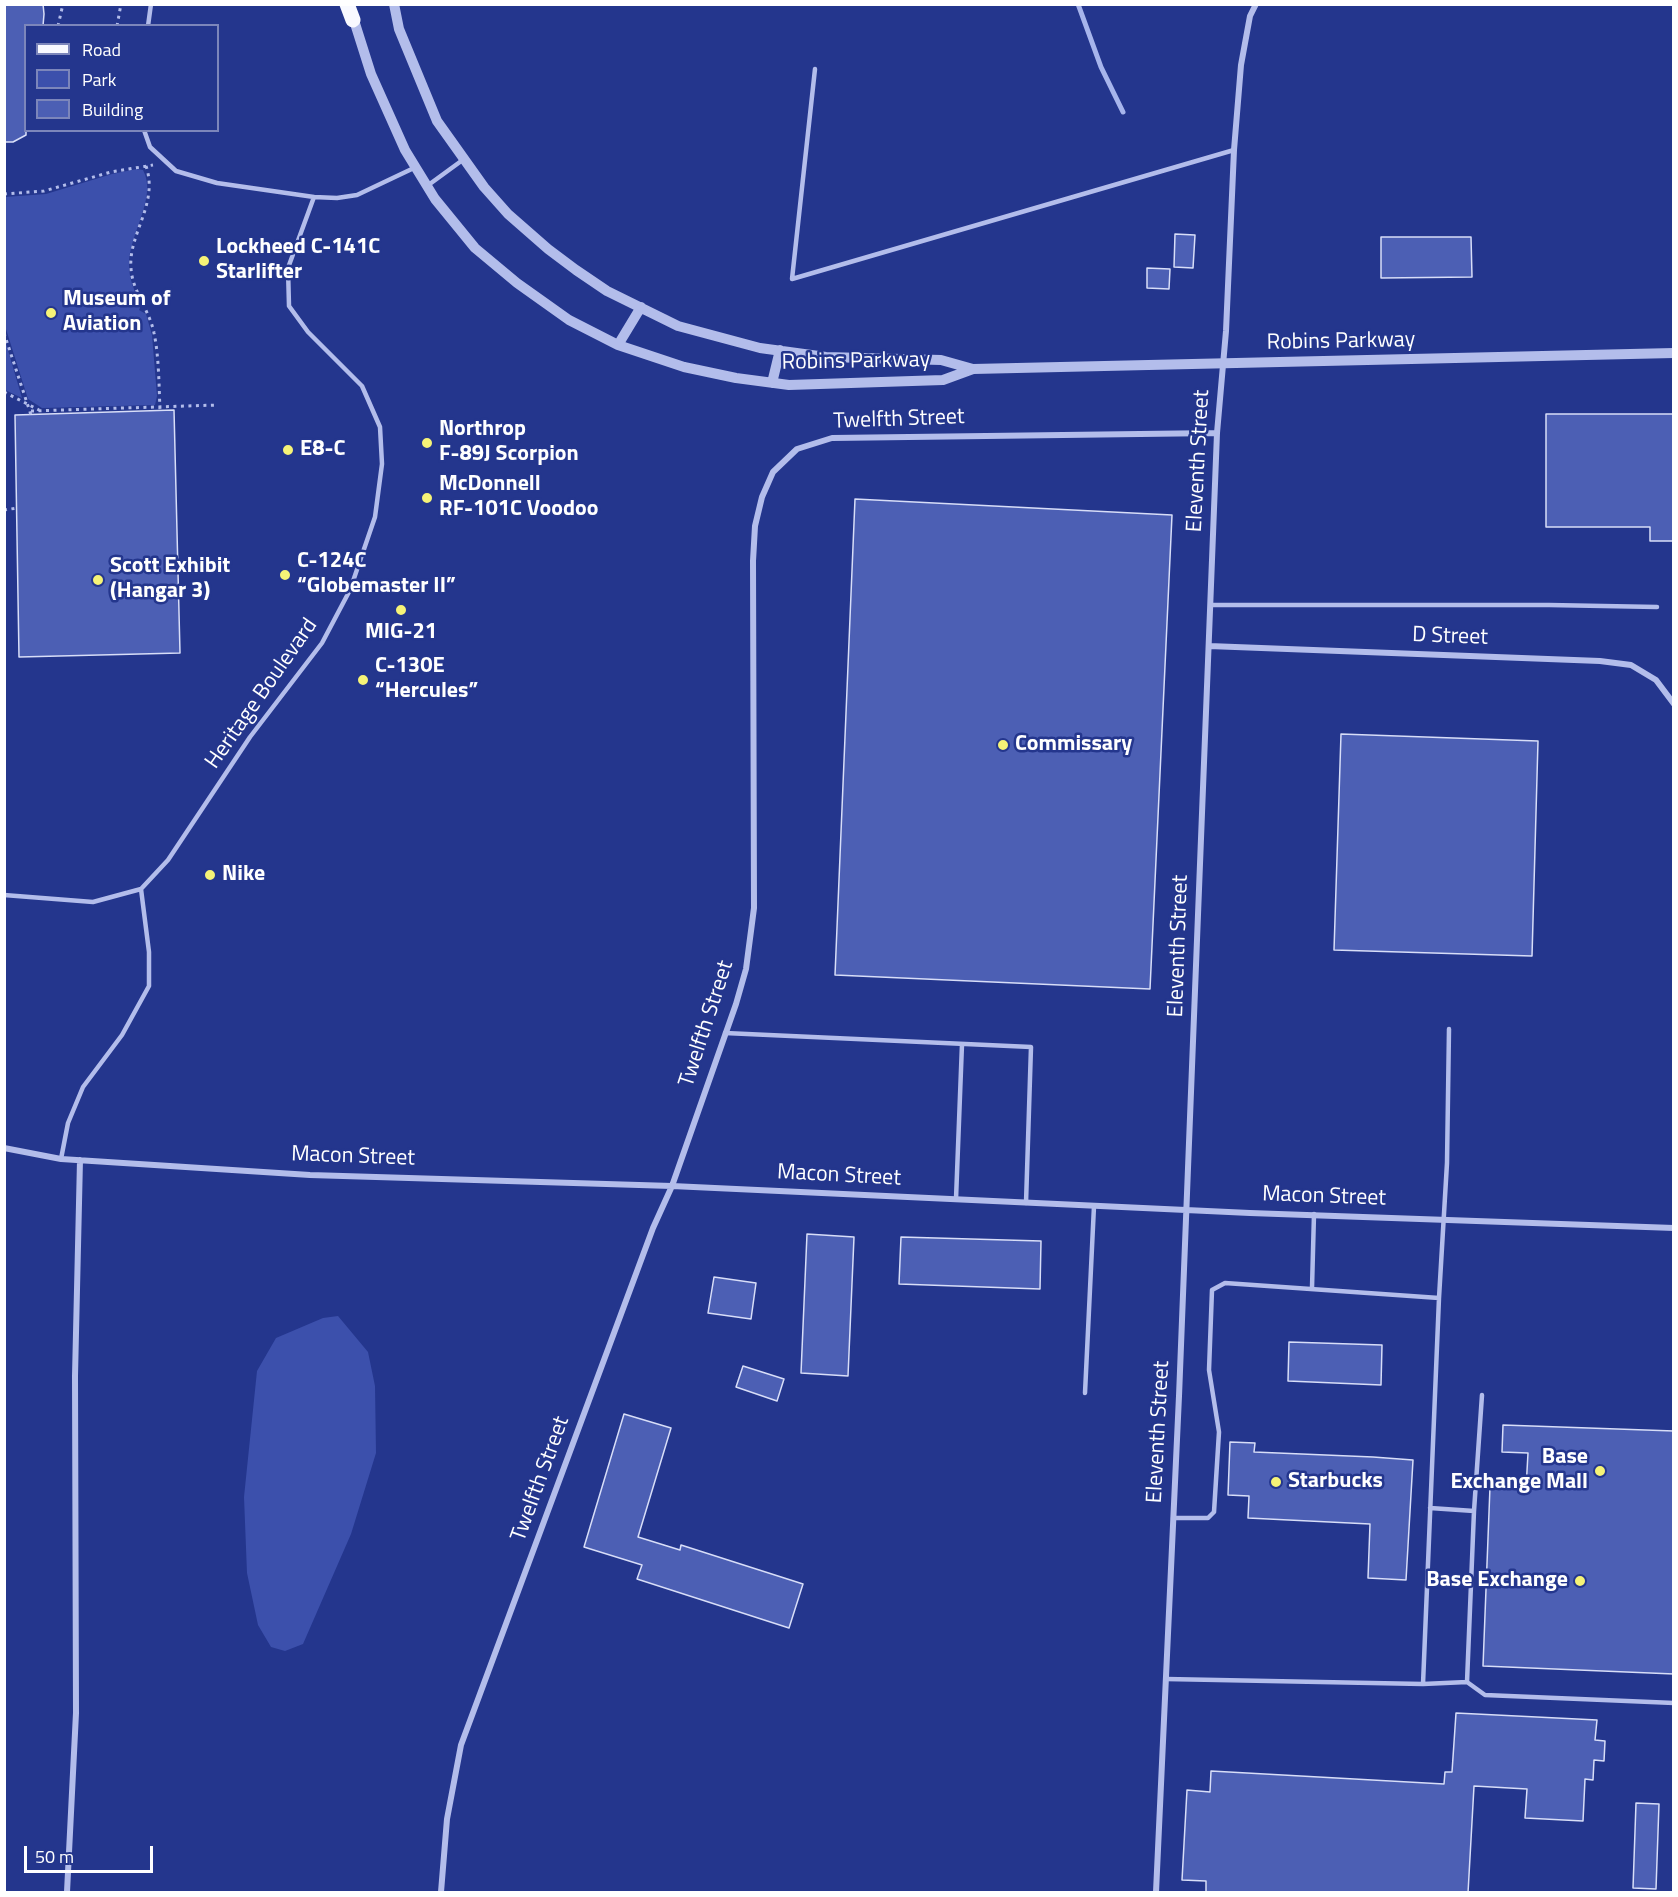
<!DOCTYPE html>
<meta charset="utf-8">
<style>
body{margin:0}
#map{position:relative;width:1678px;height:1897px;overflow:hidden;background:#24368d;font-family:"Titillium Web",sans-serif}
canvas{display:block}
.frame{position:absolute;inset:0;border:6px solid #fff;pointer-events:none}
.legend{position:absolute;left:24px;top:24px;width:195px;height:108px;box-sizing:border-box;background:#24368d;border:2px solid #7c86bb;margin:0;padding:8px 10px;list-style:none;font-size:18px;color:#fff}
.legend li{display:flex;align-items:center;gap:12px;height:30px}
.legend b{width:30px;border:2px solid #7c86bb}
.scale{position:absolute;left:24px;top:1846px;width:129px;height:27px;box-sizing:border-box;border:3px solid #fff;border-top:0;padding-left:8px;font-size:18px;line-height:21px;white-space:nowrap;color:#fff;-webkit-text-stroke:4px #24368d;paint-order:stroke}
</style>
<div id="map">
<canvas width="1678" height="1897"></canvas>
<div class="frame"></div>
<ul class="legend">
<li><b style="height:8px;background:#f8f9ff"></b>Road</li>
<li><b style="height:16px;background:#3c50ac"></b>Park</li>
<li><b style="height:16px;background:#4c5fb4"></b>Building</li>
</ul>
<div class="scale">50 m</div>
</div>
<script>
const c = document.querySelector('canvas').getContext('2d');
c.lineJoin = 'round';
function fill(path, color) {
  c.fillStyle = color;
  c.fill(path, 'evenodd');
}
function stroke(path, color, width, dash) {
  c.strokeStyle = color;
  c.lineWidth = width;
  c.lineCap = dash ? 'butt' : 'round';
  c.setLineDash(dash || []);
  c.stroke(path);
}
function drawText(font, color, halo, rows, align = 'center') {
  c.font = font + ' "Titillium Web",sans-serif';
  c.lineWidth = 5;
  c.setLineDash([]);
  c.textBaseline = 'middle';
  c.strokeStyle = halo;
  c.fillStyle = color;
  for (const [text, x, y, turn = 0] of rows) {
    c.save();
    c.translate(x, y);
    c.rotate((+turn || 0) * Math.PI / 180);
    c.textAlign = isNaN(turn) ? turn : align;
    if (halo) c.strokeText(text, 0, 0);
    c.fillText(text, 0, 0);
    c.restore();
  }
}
fill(new Path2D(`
 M137,169L143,170C158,197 128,236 129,265C129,280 135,292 141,305L139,310L146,314L152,335L157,396L155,405L42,408L28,399L5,326V197L46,194L112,174Z
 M4,340H5L22,398L5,390Z
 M338,1316L368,1352L375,1386L376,1453L351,1534L303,1644L285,1651L271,1647L258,1625L247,1573L244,1497L257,1371L276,1338L323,1318Z`), '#3c50ac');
stroke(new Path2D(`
 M1078,4L1101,67L1123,112`), '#a7b5ec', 5);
const building = new Path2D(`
 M4,4H43L44,14L43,26H26V135L13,142H4Z
 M1175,234L1195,235L1193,268L1174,267Z
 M1381,237H1471L1472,277L1381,278Z
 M1147,268L1170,269L1169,289L1147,288Z
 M174,410L180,653L19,657L15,415Z
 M1546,414H1674V541H1650V527H1546Z
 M855,499L1172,515L1150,989L835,975Z
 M1341,734L1538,741L1532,956L1334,950Z
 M807,1234L854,1237L848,1376L801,1373Z
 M901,1237L1041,1241L1040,1289L899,1284Z
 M714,1277L756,1283L751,1319L708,1313Z
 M1289,1342L1382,1345L1381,1385L1288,1381Z
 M743,1366L784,1379L777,1401L736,1387Z
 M624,1414L671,1428L638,1537L680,1550L681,1545L803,1584L789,1628L637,1579L642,1565L584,1547Z
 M1503,1425L1674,1431V1674L1483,1666L1490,1487L1526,1489L1528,1453L1502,1452Z
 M1230,1442L1255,1443L1254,1452L1373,1457L1413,1460L1406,1580L1368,1578L1370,1524L1248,1518L1249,1496L1228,1495Z
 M1456,1713L1597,1720L1595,1740L1605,1741L1604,1761L1594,1760L1593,1780L1585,1779L1583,1821L1525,1818L1527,1789L1474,1786L1468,1893H1206V1881L1182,1880L1187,1790L1210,1792L1211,1771L1444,1784L1445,1772H1452Z
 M1636,1803L1659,1804L1656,1889L1633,1888Z`);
fill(building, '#4c5fb4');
stroke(building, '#d8def8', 1.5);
stroke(new Path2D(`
 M58,26L63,4
 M117,26L121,4
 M146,166C159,204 128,234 131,268C132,291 150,311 154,333C159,356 159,387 160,411
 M4,194L44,191L111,172L153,165
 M4,333L31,415
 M4,392L39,410
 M31,411L218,405
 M4,510L17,508`), '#b3bdeb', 3, [3, 4.5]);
stroke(new Path2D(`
 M148,26L151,4
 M815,69L792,279L1234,150
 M427,186L464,159
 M314,197L337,198L357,195L416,167
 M1211,605H1549L1657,607
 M4,895L93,902L141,889L168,860L250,737L322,643L350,590L375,517L382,464L380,427L362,386L308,332L289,306L288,268L314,197L217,183L176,171L150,147L144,130
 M725,1033L1031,1047L1026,1203
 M61,1159L68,1123L83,1087L122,1035L149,986V952L141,889
 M956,1199L962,1044
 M1312,1288L1314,1214
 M1085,1393L1094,1206
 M1430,1508L1474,1511L1467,1682L1485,1695L1674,1703
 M1474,1511L1482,1395
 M1173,1518H1208L1214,1512L1219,1432L1209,1370L1212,1290L1225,1283L1439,1298
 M1166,1679L1423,1684L1467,1682
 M1423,1684L1439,1298L1447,1163L1449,1029`), '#b3bdeb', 4.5);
stroke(new Path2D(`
 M1209,646L1600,661L1631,665L1656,680L1674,704
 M4,1148L61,1159L310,1175L672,1186L1250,1213L1674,1228
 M67,1892L76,1713L75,1376L80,1160
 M441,1892L447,1819L461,1745L653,1228L672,1186L736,1004L746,969L754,908L753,561L755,526L762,497L773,472L797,449L832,438L1217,433
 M1156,1892L1179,1396L1217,433L1226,331L1234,150L1241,65L1250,16L1256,4`), '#b3bdeb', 6);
stroke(new Path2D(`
 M394,4L399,29L437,121L484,187L508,214L548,249L576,270L607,291L678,326L760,348L826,357L941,360L973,369L1674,353
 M352,14L371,74L405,150L435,199L475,248L517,283L569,320L618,345L684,367L736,378L789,385L943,380L973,369
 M618,345L641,307
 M772,383L780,350`), '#b3bdeb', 10);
stroke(new Path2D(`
 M347,4L353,20`), '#f8f9ff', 15);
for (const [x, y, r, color] of [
 [204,261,6,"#f6f377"],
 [51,313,6,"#f6f377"],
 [427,443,6,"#f6f377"],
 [288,450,6,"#f6f377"],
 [427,498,6,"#f6f377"],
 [285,575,6,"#f6f377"],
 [98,580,6,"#f6f377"],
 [401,610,6,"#f6f377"],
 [363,680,6,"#f6f377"],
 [1003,745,6,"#f6f377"],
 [210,875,6,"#f6f377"],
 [1600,1471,6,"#f6f377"],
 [1276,1482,6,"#f6f377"],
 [1580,1581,6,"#f6f377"]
]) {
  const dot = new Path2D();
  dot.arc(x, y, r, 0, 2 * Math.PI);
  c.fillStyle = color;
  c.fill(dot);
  stroke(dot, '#24368d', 2);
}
drawText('bold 22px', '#fff', '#24368d', [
 ["Lockheed C-141C",216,248],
 ["Starlifter",216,273],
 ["Museum of",63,300],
 ["Aviation",63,325],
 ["Northrop",439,430],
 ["F-89J Scorpion",439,455],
 ["E8-C",300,450],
 ["McDonnell",439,485],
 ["RF-101C Voodoo",439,510],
 ["C-124C",297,562],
 ["“Globemaster II”",297,587],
 ["Scott Exhibit",110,567],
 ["(Hangar 3)",110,592],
 ["MIG-21",401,633,"center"],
 ["C-130E",375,667],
 ["“Hercules”",375,692],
 ["Commissary",1015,745],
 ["Nike",222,875],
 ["Base",1588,1458,"right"],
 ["Exchange Mall",1588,1483,"right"],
 ["Starbucks",1288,1482],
 ["Base Exchange",1568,1581,"right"]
], 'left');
drawText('22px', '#fff', '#24368d', [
 ["Robins Parkway",1341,342,-1],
 ["Robins Parkway",856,362,-1],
 ["Twelfth Street",899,420,-2],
 ["Eleventh Street",1199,461,-87],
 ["D Street",1450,637,2],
 ["Heritage Boulevard",262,694,-55],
 ["Eleventh Street",1179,946,-88],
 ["Twelfth Street",707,1024,-72],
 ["Macon Street",353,1157,2],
 ["Macon Street",839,1176,3],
 ["Macon Street",1324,1197,2],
 ["Eleventh Street",1159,1432,-87],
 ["Twelfth Street",541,1479,-70]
]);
</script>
